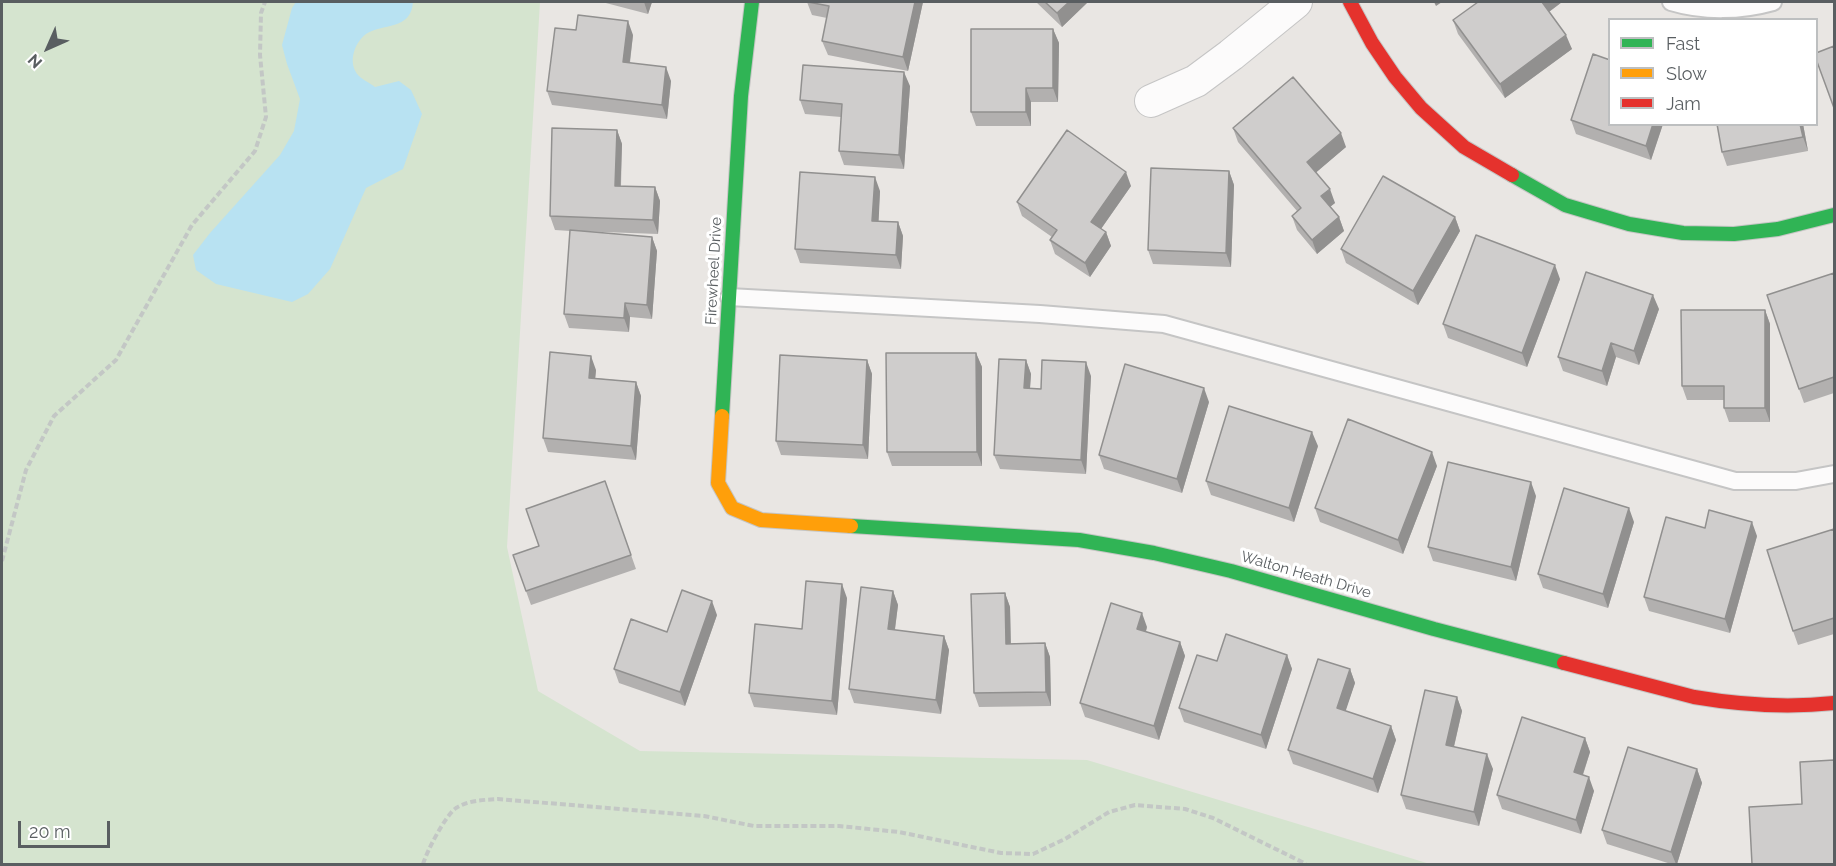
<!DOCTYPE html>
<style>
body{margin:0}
#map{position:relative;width:1836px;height:866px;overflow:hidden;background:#e9e6e3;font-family:Raleway,sans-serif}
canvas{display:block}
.frame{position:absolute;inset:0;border:3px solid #595e61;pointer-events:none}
.legend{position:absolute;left:1608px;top:18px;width:210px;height:108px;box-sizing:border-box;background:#fff;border:2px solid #bdbfc0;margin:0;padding:8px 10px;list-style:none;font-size:18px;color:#595e61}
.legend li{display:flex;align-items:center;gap:12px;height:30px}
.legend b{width:30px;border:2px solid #bdbfc0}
.north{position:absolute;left:18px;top:18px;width:60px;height:60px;-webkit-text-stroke:4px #fff;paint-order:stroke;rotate:225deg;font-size:16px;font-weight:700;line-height:24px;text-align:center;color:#595e61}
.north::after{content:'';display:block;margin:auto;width:21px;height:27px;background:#595e61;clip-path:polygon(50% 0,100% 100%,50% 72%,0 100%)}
.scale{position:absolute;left:18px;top:821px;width:92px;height:27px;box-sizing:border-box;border:3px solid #595e61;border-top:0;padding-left:8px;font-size:18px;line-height:21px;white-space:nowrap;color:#595e61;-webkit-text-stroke:4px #fff;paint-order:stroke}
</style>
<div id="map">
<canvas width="1836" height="866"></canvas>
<div class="frame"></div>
<ul class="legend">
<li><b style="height:8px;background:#30b455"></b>Fast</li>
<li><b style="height:8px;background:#ff9f0a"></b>Slow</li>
<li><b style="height:8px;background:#e5322d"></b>Jam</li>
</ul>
<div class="north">N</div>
<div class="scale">20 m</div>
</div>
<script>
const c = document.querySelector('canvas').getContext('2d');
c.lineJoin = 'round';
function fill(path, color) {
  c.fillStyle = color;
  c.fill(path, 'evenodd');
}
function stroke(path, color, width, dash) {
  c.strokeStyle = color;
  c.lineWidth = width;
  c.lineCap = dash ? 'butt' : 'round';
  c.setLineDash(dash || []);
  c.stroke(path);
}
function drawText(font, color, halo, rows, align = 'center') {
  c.font = font + ' Raleway,sans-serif';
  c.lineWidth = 6;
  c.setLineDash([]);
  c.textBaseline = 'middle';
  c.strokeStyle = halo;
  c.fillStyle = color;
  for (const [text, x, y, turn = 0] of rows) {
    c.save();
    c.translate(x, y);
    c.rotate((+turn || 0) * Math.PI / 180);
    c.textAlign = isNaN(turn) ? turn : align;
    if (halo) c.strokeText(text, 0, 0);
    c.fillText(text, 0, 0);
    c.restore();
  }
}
fill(new Path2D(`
 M2,2H540L507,547L538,691L640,751L1087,760L1430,864H2Z`), '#d5e4cf');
fill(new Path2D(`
 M296,2H413C411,31 382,23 366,34C354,43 347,64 359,76C363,80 370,83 375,87L399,81L411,90L422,114L403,169L366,188L330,269L308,294L292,302L216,284L196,270L193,255L210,233L280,155L294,131L300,99L287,64L282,45L292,8Z`), '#b8e2f2');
const lane = new Path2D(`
 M1671,2C1704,12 1741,11 1773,2
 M729,297L1040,314L1164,324L1735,481H1796L1834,474`);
const street = new Path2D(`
 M1151,101L1196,81L1231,55L1296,2`);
const fast = new Path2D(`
 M1512,175L1565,205L1629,224L1683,233L1734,234L1778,229L1834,215
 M722,416L741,96L752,2
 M851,526L1079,540L1154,553L1231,571L1434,629L1564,663`);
const slow = new Path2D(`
 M722,416L718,483L732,508L761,520L851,526`);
const jam = new Path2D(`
 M1350,2L1372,43L1395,77L1421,108L1464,147L1512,175
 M1564,663L1694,697C1741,705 1787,708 1834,703`);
stroke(lane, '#c5c5c5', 20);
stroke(street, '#c5c5c5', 34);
stroke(fast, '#c5c5c4', 16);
stroke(slow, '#c5c5c4', 16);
stroke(jam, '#c5c5c4', 16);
stroke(new Path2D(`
 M2,561L26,470L54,416L116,360L192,225L255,151L266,117L260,55L261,13L265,2
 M423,864C427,851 445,816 456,808C469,800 484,800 498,799L704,816L754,826H839L899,832L1001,853L1033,854L1065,839L1109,812L1135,805L1185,809L1213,818L1306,864`), '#c3c7c5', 4, [6, 3]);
stroke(lane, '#fcfbfb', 16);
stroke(street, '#fcfbfb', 32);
stroke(fast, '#30b455', 14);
stroke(slow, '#ff9f0a', 14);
stroke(jam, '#e5322d', 14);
fill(new Path2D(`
 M602,2H652L648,14Z
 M807,2H923L908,71L828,55L822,41L827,18L812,15Z
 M1036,2H1088L1062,27Z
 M1562,2L1549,12L1572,49L1505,98L1458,34L1453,20Z
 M1053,29L1059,43L1058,102H1031V126H976L971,112Z
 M633,35L630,63L671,81L667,119L552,105L547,91Z
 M910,86L904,169L844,165L839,151L841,117L805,114L800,100Z
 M1571,120L1610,124H1663L1651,160L1576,134Z
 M1803,124L1808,151L1727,166L1722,152Z
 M1233,128L1346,147L1316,172L1335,203L1330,207L1339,217L1344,231L1317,254L1297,230L1292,216L1297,211L1238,142Z
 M617,130L622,144L621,186L655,187L660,201L658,234L576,231L652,237L657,251L652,319L630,317L629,332L569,328L564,314L570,231L555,230L550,216Z
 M1229,171L1234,185L1231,267L1153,264L1148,250Z
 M1131,186L1101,229L1106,232L1111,246L1090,277L1055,254L1050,240L1052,237L1022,216L1017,202Z
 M880,191L878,221L898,222L903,236L901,269L800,263L795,249Z
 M1455,217L1460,231L1418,305L1346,263L1341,249Z
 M1834,273V393L1804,403L1799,389Z
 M1560,279L1527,367L1448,338L1443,324Z
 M1659,309L1639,365L1616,357L1607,386L1563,371L1558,357Z
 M1765,310L1770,324V422H1729L1724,408V400H1687L1682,386Z
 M976,353L982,367V466H892L887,452Z
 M867,360L872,374L868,459L781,455L776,441Z
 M1026,360L1031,374L1030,388L1041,389L1091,376L1086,474L1000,469L994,455Z
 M596,370L595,378L636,382L641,396L636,460L548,452L543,438Z
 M1209,402L1182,493L1104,469L1099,455Z
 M1318,446L1294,522L1211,495L1206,481Z
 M1437,466L1403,554L1320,522L1315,508Z
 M605,481L636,569L531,605L513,555L539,546Z
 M1536,496L1516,581L1433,561L1428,547Z
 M1634,522L1608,608L1543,588L1538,574Z
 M1834,529V634L1798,645L1793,631Z
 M1757,536L1730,633L1649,611L1644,597Z
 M893,591L898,605L895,630L944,636L949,650L941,714L854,703L849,689Z
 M1005,593L1010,607L1011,644L1045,643L1050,657L1051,706L979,707L974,693Z
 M847,598L837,715L754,707L749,693L802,629Z
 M717,615L685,706L619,683L614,669Z
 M1147,627L1146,632L1180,642L1185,656L1159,740L1085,717L1080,703Z
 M1287,655L1292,669L1266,749L1184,722L1179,708L1217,661Z
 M1350,669L1355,683L1345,711L1391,726L1396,740L1378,793L1293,764L1288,750Z
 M1457,697L1462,711L1454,747L1493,769L1479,826L1406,809L1401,795Z
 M1585,738L1590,752L1583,775L1594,791L1581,834L1502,809L1497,795Z
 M1697,769L1702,783L1677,864H1671L1607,844L1602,830Z`), '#b2b0af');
fill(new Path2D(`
 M644,2H652L648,14Z
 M915,2H923L908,71L903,57Z
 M1069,2H1088L1062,27L1057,13Z
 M1434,2H1442L1436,6Z
 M1541,2H1562L1546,14Z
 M628,21L633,35L628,76L623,62Z
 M1053,29L1059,43L1058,102L1053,88Z
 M1566,35L1572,49L1505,98L1500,84Z
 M666,67L671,81L667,119L662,105Z
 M904,72L910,86L904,169L899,155Z
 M1026,88L1031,102V126L1026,112Z
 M1653,124H1663L1651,160L1646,146Z
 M1800,124H1803L1808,151L1803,137Z
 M617,130L622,144L620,200L615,186Z
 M1341,133L1346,147L1312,176L1307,162Z
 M1229,171L1234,185L1231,267L1226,253Z
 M1126,172L1131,186L1096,236L1091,222Z
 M875,177L880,191L878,235L872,221Z
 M655,187L660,201L658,234L653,220Z
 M1330,189L1335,203L1326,210L1321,196Z
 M1339,217L1344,231L1317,254L1312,240Z
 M1455,217L1460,231L1418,305L1413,291Z
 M898,222L903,236L901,269L896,255Z
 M1106,232L1111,246L1090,277L1085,263Z
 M652,237L657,251L652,319L647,305Z
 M1555,265L1560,279L1527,367L1522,353Z
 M1653,295L1659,309L1639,365L1634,351Z
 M625,303L630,317L629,332L624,318Z
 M1765,310L1770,324V422L1765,408Z
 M1611,343L1616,357L1607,386L1602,371Z
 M976,353L982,367V466L977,452Z
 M591,356L596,370L594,392L589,378Z
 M867,360L872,374L868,459L863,445Z
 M1026,360L1031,374L1029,402L1024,388Z
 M1086,362L1091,376L1086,474L1081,460Z
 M636,382L641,396L636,460L631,446Z
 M1204,388L1209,402L1182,493L1177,479Z
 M1312,432L1318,446L1294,522L1289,508Z
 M1432,452L1437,466L1403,554L1398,540Z
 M1531,482L1536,496L1516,581L1511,567Z
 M1629,508L1634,522L1608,608L1603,594Z
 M1752,522L1757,536L1730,633L1725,619Z
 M842,584L847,598L837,715L832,701Z
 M893,591L898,605L893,643L888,629Z
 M1005,593L1010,607L1011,658L1006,644Z
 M712,601L717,615L685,706L680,692Z
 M1142,613L1147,627L1142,643L1137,629Z
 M944,636L949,650L941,714L936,700Z
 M1180,642L1185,656L1159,740L1154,726Z
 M1045,643L1050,657L1051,706L1046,692Z
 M1287,655L1292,669L1266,749L1261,735Z
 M1350,669L1355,683L1342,722L1337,708Z
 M1457,697L1462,711L1451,759L1446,745Z
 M1391,726L1396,740L1378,793L1373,779Z
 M1585,738L1590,752L1579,786L1574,772Z
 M1487,754L1493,769L1479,826L1474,812Z
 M1697,769L1702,783L1677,864H1676L1671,852Z
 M1589,777L1594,791L1581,834L1576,820Z`), '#91908f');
const building = new Path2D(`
 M808,2H915L903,57L822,41L829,6Z
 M1045,2H1069L1057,13Z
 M1478,2H1542L1566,35L1500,84L1453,20Z
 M578,15L628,21L623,62L666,67L662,105L547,91L555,28L576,30Z
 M971,29H1053V88H1026V112H971Z
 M1834,46V108L1816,59V53Z
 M1593,54L1610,60V124H1653L1646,146L1571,120Z
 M803,65L904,72L899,155L839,151L842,104L800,100Z
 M1293,77L1341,133L1307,162L1330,189L1321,196L1339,217L1312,240L1292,216L1301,208L1233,128Z
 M1717,124H1800L1803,137L1722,152Z
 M552,128L617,130L615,186L655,187L653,220L550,216Z
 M1067,130L1126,172L1091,222L1106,232L1085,263L1050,240L1057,230L1017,202Z
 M1151,168L1229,171L1226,253L1148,250Z
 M800,172L875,177L872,221L898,222L896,255L795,249Z
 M1383,176L1455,217L1413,291L1341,249Z
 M570,230L652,237L647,305L625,303L624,318L564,314Z
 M1476,235L1555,265L1522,353L1443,324Z
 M1586,272L1653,295L1634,351L1611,343L1602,371L1558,357Z
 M1834,273V377L1799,389L1767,295Z
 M1681,310H1765V408H1724V386H1682Z
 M550,352L591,356L589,378L636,382L631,446L543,438Z
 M886,353H976L977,452H887Z
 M780,355L867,360L863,445L776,441Z
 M999,359L1026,360L1024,388L1041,389L1042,360L1086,362L1081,460L994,455Z
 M1125,364L1204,388L1177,479L1099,455Z
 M1229,406L1312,432L1289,508L1206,481Z
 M1348,419L1432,452L1398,540L1315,508Z
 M1448,462L1531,482L1511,567L1428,547Z
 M605,481L631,555L526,591L513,555L539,546L526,509Z
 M1564,488L1629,508L1603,594L1538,574Z
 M1709,510L1752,522L1725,619L1644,597L1666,517L1705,528Z
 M1834,529V618L1793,631L1767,550Z
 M806,581L842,584L832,701L749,693L755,624L802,629Z
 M861,587L893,591L888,629L944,636L936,700L849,689Z
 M682,590L712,601L680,692L614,669L631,619L667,632Z
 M1005,593L1006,644L1045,643L1046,692L974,693L971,594Z
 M1111,603L1142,613L1137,629L1180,642L1154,726L1080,703Z
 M1226,634L1287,655L1261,735L1179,708L1197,655L1217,661Z
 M1318,659L1350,669L1337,708L1391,726L1373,779L1288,750Z
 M1425,690L1457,697L1446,745L1487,754L1474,812L1401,795Z
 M1522,717L1585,738L1574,772L1589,777L1576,820L1497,795Z
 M1628,747L1697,769L1671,852L1602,830Z
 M1834,760V864H1752L1749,807L1802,804L1800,762Z`);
fill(building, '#cfcdcc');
stroke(building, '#91908f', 1.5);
drawText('15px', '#595e61', '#fff', [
 ["Firewheel Drive",714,271,-87],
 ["Walton Heath Drive",1306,575,16]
]);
</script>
